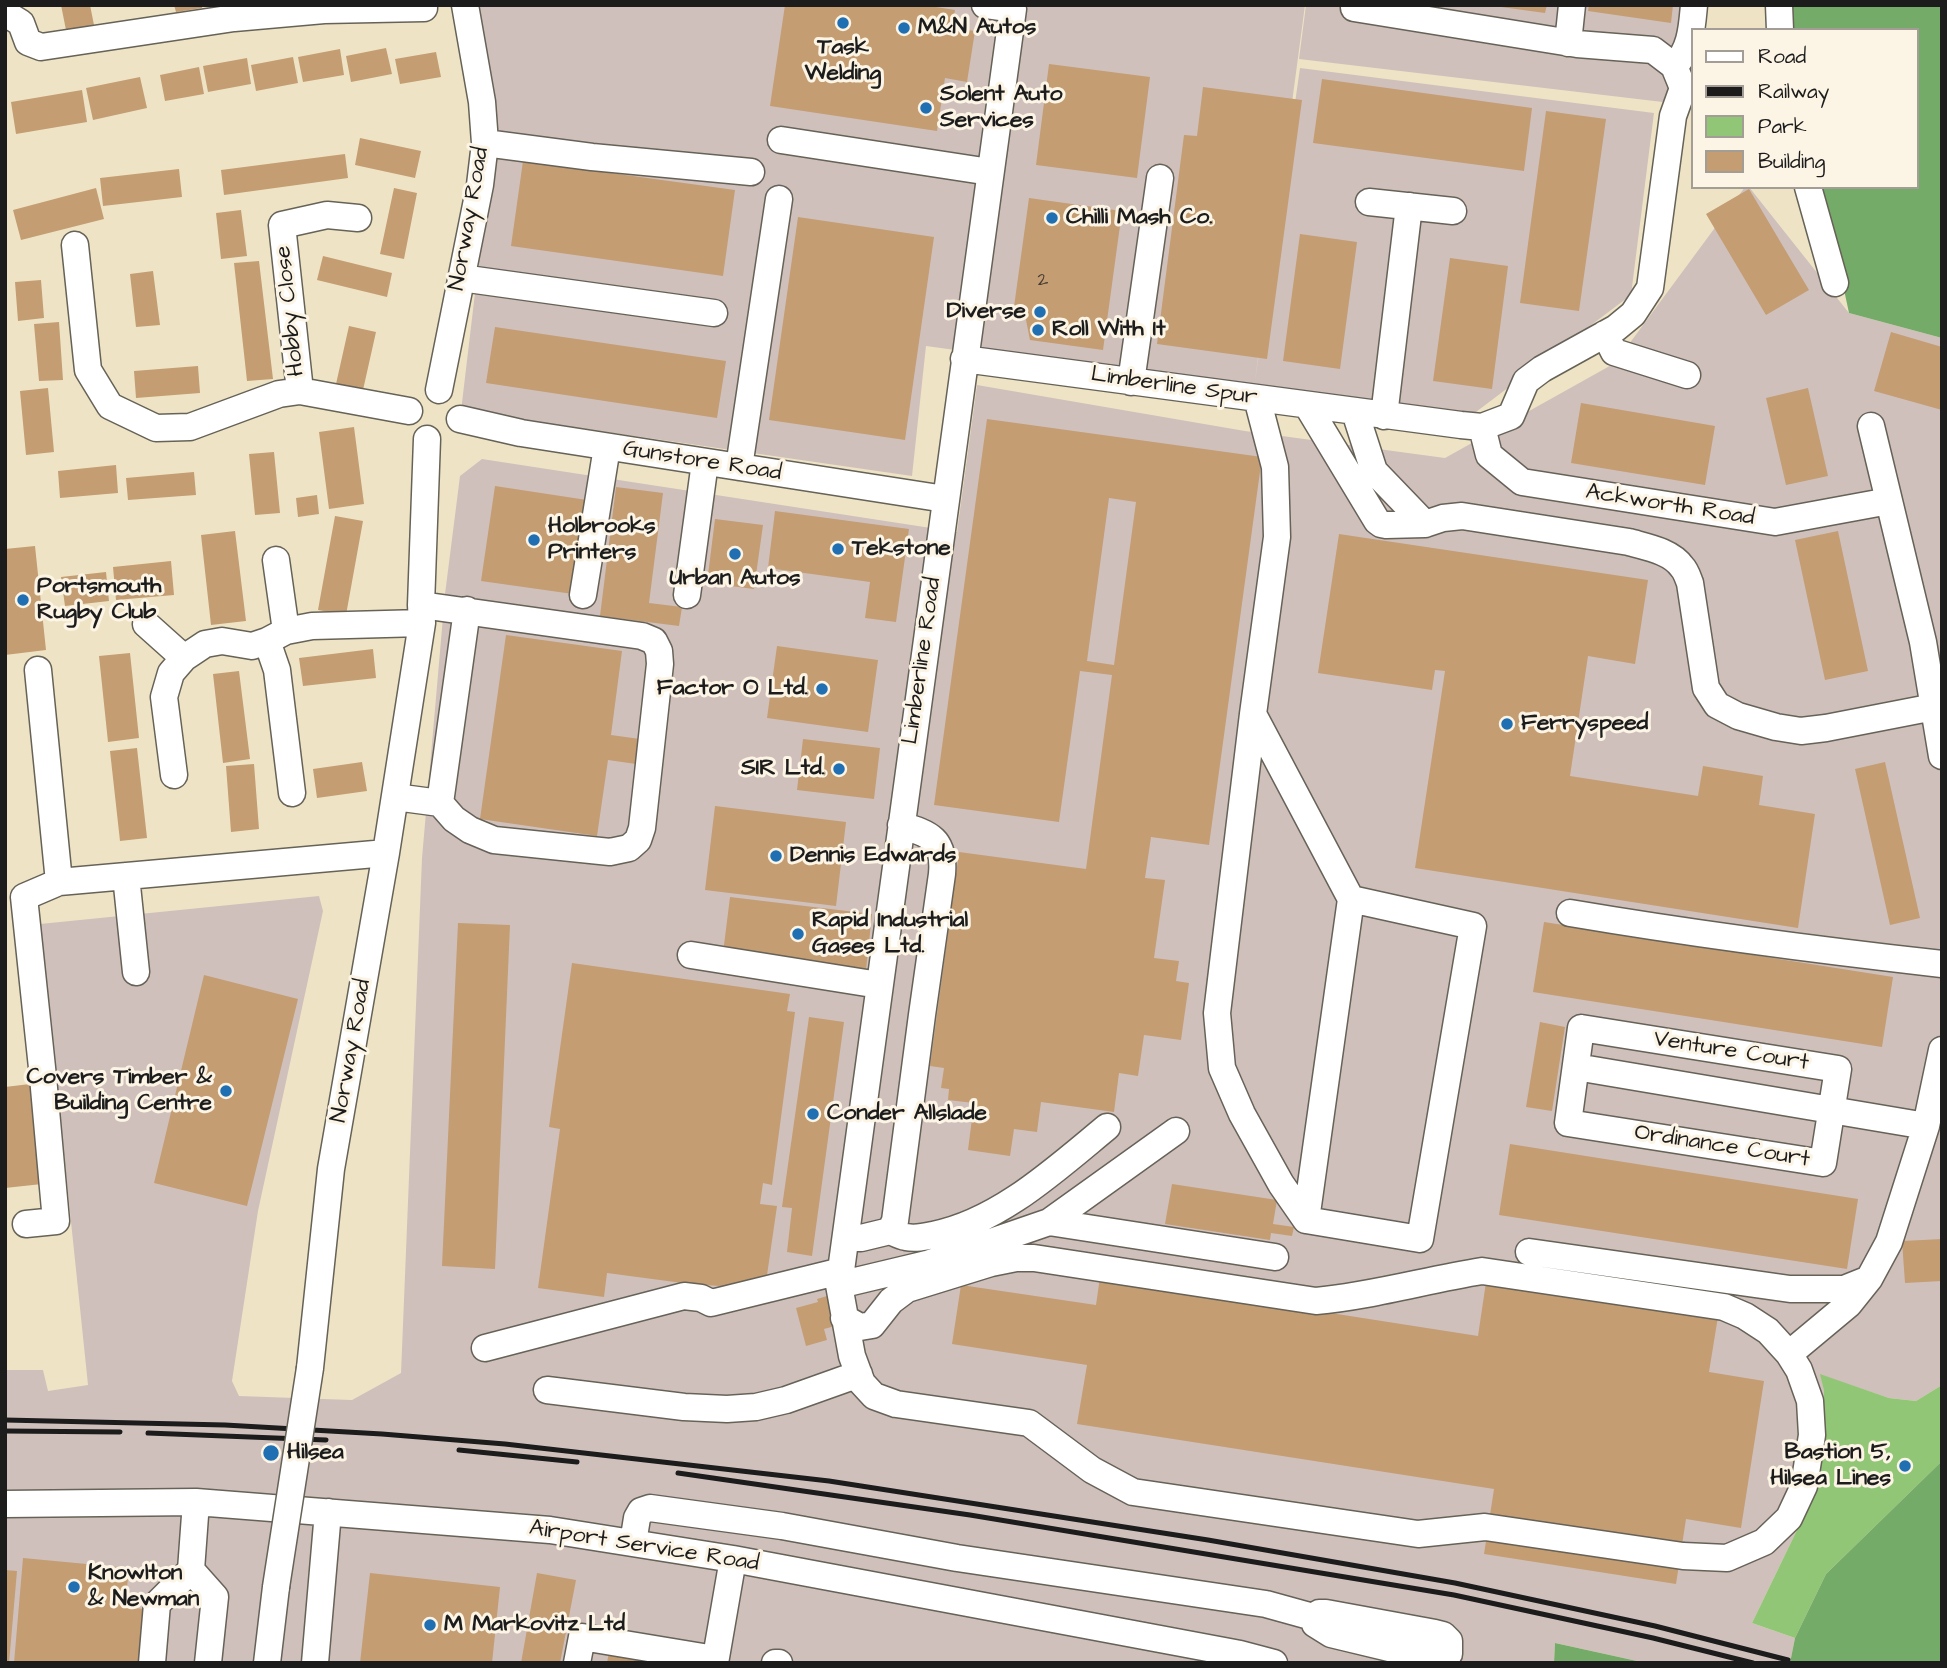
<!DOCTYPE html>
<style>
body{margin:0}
#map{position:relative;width:1947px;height:1668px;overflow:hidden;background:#eee4c5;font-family:"Architects Daughter",sans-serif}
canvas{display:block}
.frame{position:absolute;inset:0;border:7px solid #1c1c1c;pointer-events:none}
.legend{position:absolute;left:1691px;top:28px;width:228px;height:161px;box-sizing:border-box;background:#fcf5e5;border:2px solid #a29e95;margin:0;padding:9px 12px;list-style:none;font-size:21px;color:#1c1c1c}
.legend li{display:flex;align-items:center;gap:14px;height:35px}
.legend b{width:35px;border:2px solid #a29e95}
</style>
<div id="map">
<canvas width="1947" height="1668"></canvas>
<div class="frame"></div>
<ul class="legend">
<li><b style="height:9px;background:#fff"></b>Road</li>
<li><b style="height:9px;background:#1c1c1c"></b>Railway</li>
<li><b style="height:19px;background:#92c677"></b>Park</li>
<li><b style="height:19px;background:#c49d73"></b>Building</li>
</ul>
</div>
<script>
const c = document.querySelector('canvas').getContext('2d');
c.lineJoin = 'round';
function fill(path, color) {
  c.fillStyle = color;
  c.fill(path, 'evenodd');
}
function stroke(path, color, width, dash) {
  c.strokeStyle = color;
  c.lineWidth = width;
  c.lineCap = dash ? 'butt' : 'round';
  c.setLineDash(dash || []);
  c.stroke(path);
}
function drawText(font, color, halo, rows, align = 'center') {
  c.font = font + ' "Architects Daughter",sans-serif';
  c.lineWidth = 6;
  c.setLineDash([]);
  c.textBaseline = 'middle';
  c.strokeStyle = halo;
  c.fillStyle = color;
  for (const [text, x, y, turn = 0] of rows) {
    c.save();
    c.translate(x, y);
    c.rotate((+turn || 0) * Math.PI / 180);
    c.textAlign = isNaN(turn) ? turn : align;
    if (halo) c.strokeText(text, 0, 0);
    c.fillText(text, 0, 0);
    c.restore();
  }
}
fill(new Path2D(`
 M478,5H1305L1255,381L1300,68L1654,113L1631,295L1472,415L1254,391L926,346L912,476L461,411L496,116Z
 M1306,5H1699L1688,105L1299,59Z
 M1745,187H1749L1849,313L1942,338V1385L1916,1401L1889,1398L1821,1375L1824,1391L1823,1415L1811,1488L1797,1530L1752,1623L1795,1638L1790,1663H1646L1555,1643L1554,1663H5V1370H43L48,1391L88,1385L40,924L319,896L323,911L258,1211L232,1381L239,1396L352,1400L401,1373L422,858L445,594L460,476L482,459L957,532L977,385L1245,431L1445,458L1615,363Z`), '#d0c0bc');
fill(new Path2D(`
 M1820,1374L1889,1398L1916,1401L1942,1385V1461L1826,1574L1795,1638L1752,1623L1797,1530L1811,1488L1823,1415L1824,1391Z`), '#92c677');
fill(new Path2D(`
 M1791,5H1942V338L1849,313L1822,187H1917V30H1793Z
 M1942,1461V1663H1790L1795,1638L1826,1574Z
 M1555,1643L1646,1663H1554Z`), '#75ab68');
fill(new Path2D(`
 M61,5H90L94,25L66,30Z
 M174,5H202V8L176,12Z
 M785,5H923L955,10L952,28L975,31L967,82L945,78L937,131L770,106Z
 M1502,5H1547L1545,13L1501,7Z
 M1589,5H1673L1671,23L1588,11Z
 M386,48L392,74L351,82L346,56Z
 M340,49L344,75L303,82L298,57Z
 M436,52L441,77L400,84L395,59Z
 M293,57L298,83L256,91L251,65Z
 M247,58L251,84L208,92L203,66Z
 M1049,64L1150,77L1137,178L1036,165Z
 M199,67L204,94L165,101L160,75Z
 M140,77L147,108L93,120L86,88Z
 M1322,79L1532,108L1524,171L1313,143Z
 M1203,87L1302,100L1267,359L1157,344L1184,135L1197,136Z
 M82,90L87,122L16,134L11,102Z
 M1546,111L1606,119L1579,311L1520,303Z
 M360,138L421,151L415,178L355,165Z
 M345,154L348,178L224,195L221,170Z
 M523,161L735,190L723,276L511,246Z
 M179,169L182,197L103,206L100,178Z
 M96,188L104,219L21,240L13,210Z
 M394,188L417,193L404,259L380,254Z
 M1749,189L1809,290L1766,315L1706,214Z
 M1029,198L1122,211L1103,350L1030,340L1025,315L1013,314Z
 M241,210L247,256L221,259L216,213Z
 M798,217L934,237L905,440L769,420Z
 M1300,234L1357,242L1340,369L1283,361Z
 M323,256L392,273L387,297L317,280Z
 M1450,258L1508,266L1492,389L1433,381Z
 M259,261L273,379L247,381L234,263Z
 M153,271L160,325L136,327L130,274Z
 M41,280L44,318L18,321L15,282Z
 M59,322L63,380L39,381L34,324Z
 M349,326L376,332L363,390L336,384Z
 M495,327L726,361L717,418L486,383Z
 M1891,332L1942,347V410L1874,391Z
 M198,366L200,393L136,398L134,371Z
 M48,388L54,452L26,455L20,391Z
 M1808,388L1828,476L1786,485L1766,398Z
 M1581,403L1715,426L1705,485L1571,463Z
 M987,419L1262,457L1209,845L1151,837L1145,878L1165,880L1154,958L1179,961L1176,981L1189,983L1181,1040L1144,1035L1138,1076L1119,1073L1114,1112L1041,1102L1037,1132L1014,1129L1010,1156L968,1150L974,1103L948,1100L949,1089L941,1088L944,1068L930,1066L959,852L1086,869L1112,675L1080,671L1059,822L934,805ZM1109,498L1136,502L1114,665L1087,661Z
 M354,427L364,504L329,509L319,432Z
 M274,452L280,513L255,515L249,454Z
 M116,465L118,493L60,498L58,471Z
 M194,472L196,495L128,500L126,478Z
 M495,486L587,500L573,594L481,581Z
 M616,487L663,493L649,603L682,607L679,626L600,616Z
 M317,495L319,514L298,517L296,498Z
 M775,511L909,529L896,622L865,618L870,582L768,568Z
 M335,516L363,521L346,615L318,610Z
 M715,519L763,525L754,589L707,583Z
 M235,531L246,621L211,625L201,535Z
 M1838,531L1868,671L1825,680L1795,540Z
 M1339,534L1648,580L1635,664L1588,656L1570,776L1698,796L1703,766L1763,776L1759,805L1815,814L1798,928L1415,868L1445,671L1435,670L1432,690L1318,673Z
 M35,546L46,650L5,655V549Z
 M171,561L174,595L116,600L113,567Z
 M106,572L109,601L65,606L61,577Z
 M506,635L622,651L611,735L640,739L636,764L608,760L597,836L480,819Z
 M777,646L878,660L868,732L767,718Z
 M373,649L376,678L303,686L299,658Z
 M130,653L139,738L108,742L99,656Z
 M239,671L250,759L223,763L213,674Z
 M803,739L880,748L874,799L797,790Z
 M137,748L147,838L120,841L110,751Z
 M362,762L367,791L317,798L313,769Z
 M1885,762L1920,918L1890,925L1855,769Z
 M254,764L259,829L231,832L226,766Z
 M715,806L846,822L836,906L705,890Z
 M730,897L872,914L866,970L723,953Z
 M1544,922L1893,977L1882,1047L1533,992Z
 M458,923L510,925L495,1269L442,1266Z
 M572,963L790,994L787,1011L795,1012L772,1185L763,1183L760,1204L777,1206L765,1289L690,1284L607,1273L604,1297L538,1288L560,1129L549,1127Z
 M204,975L298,999L247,1206L154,1183Z
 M809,1017L844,1022L812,1256L787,1252L792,1208L782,1207Z
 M1540,1022L1565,1027L1552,1111L1526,1107Z
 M30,1084L42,1184L5,1188V1087Z
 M1510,1144L1858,1199L1847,1269L1499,1215Z
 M1172,1184L1277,1200L1273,1224L1294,1227L1292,1236L1271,1233L1270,1240L1165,1224Z
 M1942,1239V1281L1905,1283L1902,1241Z
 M1489,1262L1721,1298L1709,1372L1764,1381L1741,1528L1686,1519L1676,1584L1484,1554L1494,1489L1077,1424L1087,1365L952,1344L961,1285L1096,1305L1100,1277L1478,1336Z
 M827,1296L835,1326L824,1329L827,1340L806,1346L796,1308L818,1302L817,1299Z
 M23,1558L129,1568L125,1607L144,1609L139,1663H14Z
 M5,1570L17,1571L9,1663H5Z
 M370,1573L500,1587L492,1663H360Z
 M537,1573L576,1580L560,1663H521Z
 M609,1651L669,1663H607Z`), '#c49d73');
const minor = new Path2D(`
 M985,5L1013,9
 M1779,5L1780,30
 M5,15H8L21,23L28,42L41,47L234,18L324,10L424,8
 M1568,43L1572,5
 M1674,66C1691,50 1692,27 1694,5
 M781,140L990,172
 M485,143L592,157L751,172
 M1808,187L1835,283
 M1369,202L1453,211
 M75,245L88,370L110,406L156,428L190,427L279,394L300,391L409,411
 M461,278L714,313
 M1605,334L1614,352L1687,375
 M964,359L1461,425L1482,427L1511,416L1526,381L1542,369L1616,328L1633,314L1650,288L1673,116L1683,88L1674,66L1653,50L1577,44L1354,8V5
 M1131,382L1160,178
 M439,390L480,185L485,143L482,102L465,5
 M300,391L282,225L327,215L358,218
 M1257,398L1275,467L1277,537L1253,714L1351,899L1306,1220L1420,1239L1473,926L1351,899
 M1307,405L1377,521L1381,524L1386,525L1425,524L1374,471L1355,412
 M1384,416L1409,206
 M460,419L521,433L945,499
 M1871,426L1923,642L1942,756
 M1482,427L1489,455L1522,482L1775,522L1889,501
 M739,467L779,199
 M1425,524L1443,518L1462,516L1629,542C1646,547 1671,551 1682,567C1686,571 1688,578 1690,583L1706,688L1717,705L1738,716L1776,727L1801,731L1826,728L1934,707
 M276,560L286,631
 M583,595L607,447
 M687,595L705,462
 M421,605L642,636L654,641L659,651L660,664L642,828L638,840L629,848L610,852L494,840L470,830L454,819L440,803
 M146,624L184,658
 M267,641L277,670L292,793
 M38,670L59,882
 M1253,714L1217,1013L1222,1068L1242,1114L1281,1184L1306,1220
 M174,775L164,697L171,673L184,658L205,644L222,641L252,646L267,641L286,631L312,626L422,623
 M395,797L440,803L467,610
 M126,876L136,972
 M1570,913C1694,934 1817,950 1942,964
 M691,955L879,985
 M1581,1028L1838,1069L1823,1163L1568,1123Z
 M1576,1067L1926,1126
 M1049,1222L1275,1257
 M26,1224L56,1221L43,1077L24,897L59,882L386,853
 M890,1231C895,1233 900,1236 906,1237C915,1239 924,1237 933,1235C999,1222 1056,1169 1107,1127
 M846,1237L861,1238L890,1231L895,1221L922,1015L942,874C945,839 930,834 901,825
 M1529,1252L1790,1289H1844L1869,1279
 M839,1285L927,1264L1049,1222L1176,1131
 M844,1318L860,1327L872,1325L891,1301L907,1289L991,1263L1016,1258H1034L1316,1301C1372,1296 1426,1280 1482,1271L1724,1307L1745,1316L1768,1331L1789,1354L1799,1370L1810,1401L1812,1435L1804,1486L1789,1518L1764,1542L1727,1558L1683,1556L1485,1527L1418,1534L1133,1492L1092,1470L1029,1423L896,1404L874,1396L862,1383L852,1356L839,1285L1013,9
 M485,1348L684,1296L701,1298L711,1303L841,1271
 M1789,1354L1849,1304L1869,1279L1889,1242L1926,1126L1942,1050
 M310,1368L331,1169L386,853L422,623L421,605L427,439
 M547,1390L684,1407L727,1409L756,1407L786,1400L859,1374
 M196,1502L191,1570L215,1597L208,1663
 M5,1504L196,1502L550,1530L733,1559L1240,1654L1274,1663
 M633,1543L637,1518L641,1511L650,1508L782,1526L957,1558L1266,1604L1313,1617L1319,1613H1326L1435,1633L1443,1635L1449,1641V1654L1445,1659L1439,1660L1331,1634L1315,1624L1313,1617
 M152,1663L157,1604L191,1570
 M267,1663L276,1587
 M315,1663L328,1512
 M577,1663L582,1637L715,1659
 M715,1663L733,1559
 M775,1663H779`);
stroke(minor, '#666257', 29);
stroke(minor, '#fff', 26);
stroke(new Path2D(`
 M5,1420L225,1425L382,1434L505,1444L829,1481L1208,1540L1455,1583L1655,1626L1788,1660
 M5,1431L120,1432
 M148,1433L326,1440
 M459,1450L577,1462
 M678,1473L970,1515L1454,1595L1653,1638L1753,1663`), '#1c1c1c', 5);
const minorBridge = new Path2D(`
 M276,1587L310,1368`);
stroke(minorBridge, '#666257', 29, []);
stroke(minorBridge, '#fff', 26);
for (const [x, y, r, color] of [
 [843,23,7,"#1f6fb2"],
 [904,28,7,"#1f6fb2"],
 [926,108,7,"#1f6fb2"],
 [1052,218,7,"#1f6fb2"],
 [1040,312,7,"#1f6fb2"],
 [1038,330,7,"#1f6fb2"],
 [534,540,7,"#1f6fb2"],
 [838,549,7,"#1f6fb2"],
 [735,554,7,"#1f6fb2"],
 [23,600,7,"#1f6fb2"],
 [822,689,7,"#1f6fb2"],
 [1507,724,7,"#1f6fb2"],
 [839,769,7,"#1f6fb2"],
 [776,856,7,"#1f6fb2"],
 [798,934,7,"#1f6fb2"],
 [226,1091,7,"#1f6fb2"],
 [813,1114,7,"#1f6fb2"],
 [271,1453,9,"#1f6fb2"],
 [1905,1466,7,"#1f6fb2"],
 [74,1587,7,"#1f6fb2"],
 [430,1625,7,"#1f6fb2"]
]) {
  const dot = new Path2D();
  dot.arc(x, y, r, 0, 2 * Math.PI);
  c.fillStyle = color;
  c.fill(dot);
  stroke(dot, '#fcf5e5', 2.5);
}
drawText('19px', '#463c32', null, [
 ["2",1043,281]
]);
drawText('bold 23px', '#1c1c1c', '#fcf5e5', [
 ["M&N Autos",918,28],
 ["Task",843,48,"center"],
 ["Welding",843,74,"center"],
 ["Solent Auto",940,95],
 ["Services",940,121],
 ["Chilli Mash Co.",1066,218],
 ["Diverse",1026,312,"right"],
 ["Roll With It",1052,330],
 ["Holbrooks",548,527],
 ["Printers",548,553],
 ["Tekstone",852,549],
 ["Urban Autos",735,579,"center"],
 ["Portsmouth",37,587],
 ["Rugby Club",37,613],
 ["Factor O Ltd.",808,689,"right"],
 ["Ferryspeed",1521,724],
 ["SIR Ltd.",825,769,"right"],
 ["Dennis Edwards",790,856],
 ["Rapid Industrial",812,921],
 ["Gases Ltd.",812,947],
 ["Covers Timber &",212,1078,"right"],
 ["Building Centre",212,1104,"right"],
 ["Conder Allslade",827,1114],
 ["Hilsea",287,1453],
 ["Bastion 5,",1891,1453,"right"],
 ["Hilsea Lines",1891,1479,"right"],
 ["Knowlton",88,1574],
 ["& Newman",88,1600],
 ["M Markovitz Ltd",444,1625]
], 'left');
drawText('23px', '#1c1c1c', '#fcf5e5', [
 ["Norway Road",470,219,-80],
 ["Hobby Close",291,311,-96],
 ["Limberline Spur",1174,387,8],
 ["Gunstore Road",702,462,9],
 ["Ackworth Road",1670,506,9],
 ["Limberline Road",923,661,-82],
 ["Norway Road",352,1051,-80],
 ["Venture Court",1731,1052,9],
 ["Ordinance Court",1722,1147,9],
 ["Airport Service Road",644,1547,9]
]);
</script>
